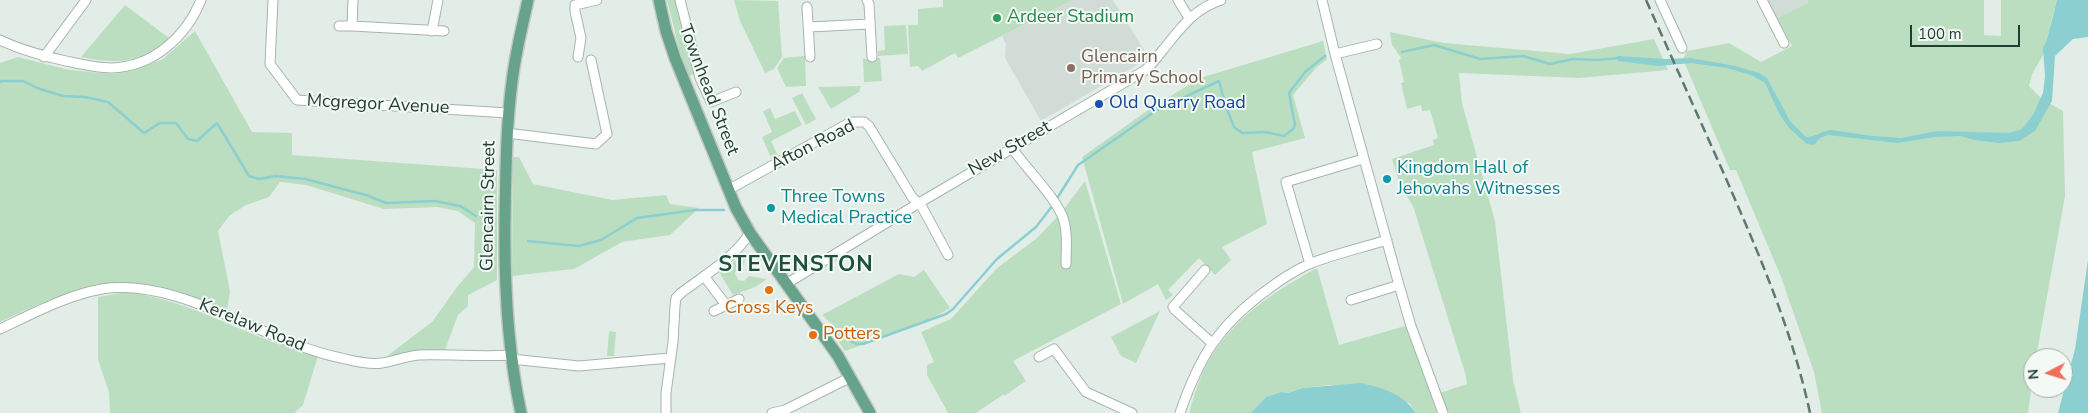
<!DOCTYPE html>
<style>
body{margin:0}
#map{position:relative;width:2088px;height:413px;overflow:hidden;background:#e3ede7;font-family:"Nunito Sans",sans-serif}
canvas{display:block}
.north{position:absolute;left:2023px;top:348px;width:50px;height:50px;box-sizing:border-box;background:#f3f9f5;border:1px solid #9faea7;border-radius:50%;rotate:265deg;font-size:14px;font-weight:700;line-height:20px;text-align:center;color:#223e33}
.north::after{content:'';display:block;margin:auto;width:18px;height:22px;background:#f16d5c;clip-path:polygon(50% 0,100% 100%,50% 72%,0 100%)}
.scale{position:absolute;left:1910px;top:25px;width:110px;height:22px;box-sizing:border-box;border:2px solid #223e33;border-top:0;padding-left:6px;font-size:15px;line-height:18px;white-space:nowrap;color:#223e33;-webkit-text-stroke:4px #f3f9f5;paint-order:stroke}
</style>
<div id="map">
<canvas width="2088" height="413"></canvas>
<div class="north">N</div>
<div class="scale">100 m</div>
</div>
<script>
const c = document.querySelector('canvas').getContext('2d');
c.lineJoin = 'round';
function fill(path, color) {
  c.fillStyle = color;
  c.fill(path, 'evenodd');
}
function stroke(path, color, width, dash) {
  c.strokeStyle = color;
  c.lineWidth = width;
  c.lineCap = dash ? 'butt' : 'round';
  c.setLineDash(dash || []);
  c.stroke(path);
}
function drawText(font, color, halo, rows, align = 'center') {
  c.font = font + ' "Nunito Sans",sans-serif';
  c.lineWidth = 4;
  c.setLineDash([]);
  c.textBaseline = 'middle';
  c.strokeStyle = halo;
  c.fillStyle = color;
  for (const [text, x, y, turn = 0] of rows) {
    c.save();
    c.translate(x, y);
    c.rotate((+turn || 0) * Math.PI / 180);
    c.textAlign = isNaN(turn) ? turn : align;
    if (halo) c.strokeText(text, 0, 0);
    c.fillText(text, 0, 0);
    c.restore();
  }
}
fill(new Path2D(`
 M1073,0H1113L1149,58L1041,121L1005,58L1006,44L1002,36Z
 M1768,0H1808L1807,3L1777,18Z`), '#d1dcd6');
fill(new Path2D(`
 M667,0H675L695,74L689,76L679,48Z
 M734,0L778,1L782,57L774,69L765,73L740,21Z
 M943,0H1073L966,54L958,58L955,53L922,71L918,66L910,67L908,25H918V9L943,7Z
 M1808,0H1984V35L2001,36V0H2057L2050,26L2052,40L2032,74L2029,86L2042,99L2063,111L2065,196L2036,358H2033V376L2028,413H1822L1814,372L1781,277L1736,170H1730L1683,59L1687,51L1729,43L1761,62L1792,46L1777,18L1807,3Z
 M125,5L169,38C142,64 116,64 81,57Z
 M906,25L908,54L878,56V51L885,50L884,26Z
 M195,31L252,132L292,133V155L497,170V280L468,295V306L458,315L445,350L418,351L387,356L432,322L457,287L474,267L475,223L458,211L437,207L384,209L306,185L280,182L269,197L246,205L229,216L218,231L230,291L227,312C200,301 172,287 143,284C94,278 44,301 0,322V63L18,57L69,70L113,74L132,71L163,59Z
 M1390,32L1444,43L1570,54L1654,39L1668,70L1579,78L1459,73L1462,103L1495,221L1513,380L1521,413H1447L1440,393L1467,384L1466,376L1413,206L1400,185L1392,159L1434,145L1433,140L1438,138L1430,110L1422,111L1421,105L1407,109L1401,83L1404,82L1399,60L1401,58L1392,45Z
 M1323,41L1327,59L1316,68L1293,95L1305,138L1252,152L1267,224L1222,247L1231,260L1215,275L1199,258L1168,290L1173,295L1166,300L1158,284L1123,304L1082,157L1151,108L1200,78Z
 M805,56L806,86L786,87L777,68L784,58Z
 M880,58L882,81L864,82L863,59Z
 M861,86L859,92L831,109L818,87Z
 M802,93L816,119L806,125L792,98Z
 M770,108L775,119L795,111L802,125L771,141L778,156L772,160L762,137L772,132L763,111Z
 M513,157H519L533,184L612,200L666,195L670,204L699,208L670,235L622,242L574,269L512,276Z
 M1085,181L1121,304L1013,361L1026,381L1004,396V394L976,413H948L927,375V365L934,362L921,332L951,319L996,269L1037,238L1061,213Z
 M746,254L743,268L738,269L735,273L738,280L744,281L749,276L767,279L755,287L733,295L719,272Z
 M1317,268L1339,345L1405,326L1439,413H1416L1409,403L1330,385L1303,388L1288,393L1281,392L1266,397L1251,413H1189C1194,397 1198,381 1206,366C1230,320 1273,292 1317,268Z
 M924,270L950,308L929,320L845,351L834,335L833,325L822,315L899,274L914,277Z
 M128,292C196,301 252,341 318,356L303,405L294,413H110L109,392L98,360V297Z
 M1160,311L1136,363L1121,356L1111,337Z
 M609,331L616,332L614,356H607Z`), '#bbdec0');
fill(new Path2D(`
 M2057,0H2088V37L2073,39L2055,56L2052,101L2035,131L2019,141L1999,143L1974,140L1960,136L1935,137L1897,143L1828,135L1820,138L1814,145L1807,144L1790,129L1780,115L1765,83L1751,75L1727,68L1691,63L1659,66L1618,61L1617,56L1665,59L1690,58L1735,66L1759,73L1767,78L1790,121L1806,137C1816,137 1821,131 1831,130L1872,136L1901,138L1937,131L2009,133L2022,129L2033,115L2043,93L2045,76L2043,48L2047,40Z
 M2088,260V413H2058L2075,349Z
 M1361,383C1383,388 1402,393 1416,413H1251L1266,397L1281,392L1288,393L1303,388Z`), '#8bcfd1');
stroke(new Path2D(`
 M1402,52L1434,45L1480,59L1523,56L1550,64L1573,59L1596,60L1621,58
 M0,82L2,81H23L37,88L63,96L85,97L108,102L144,133L160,123H176L188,139L197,141L217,123L249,176L259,179L276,176L305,179L366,195L386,203L435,201L460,206L476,216
 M1056,200L1078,165L1157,110L1219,81L1226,107L1234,127L1242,133L1265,132L1284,136L1293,129L1295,125L1289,93L1305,72L1325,56
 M528,241L579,246L601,240L637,218L695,210H724
 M835,332L856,344H863L946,314L953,309L997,259L1036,227L1053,205`), '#8bcfd1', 2.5);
const minor = new Path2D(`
 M273,0L270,64L297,100L508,113
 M353,0L352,26L444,31
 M680,0L700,78L711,102L736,92
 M867,0L869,4L872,57
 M1178,0L1189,18
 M1322,0L1335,54L1399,285L1411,326L1443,413
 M1660,0L1682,48
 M1762,0L1784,43
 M807,7L810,57
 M339,26H352
 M809,27L870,24
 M432,31L438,0
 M0,40C21,50 43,56 66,61C80,64 96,68 111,68C153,67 186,37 201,0
 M1335,54L1377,44
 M44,57L86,0
 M578,57L581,38L575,11V5L597,0
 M507,133L596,144L607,134L591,60
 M1012,148C1026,169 1058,199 1064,221C1068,234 1066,250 1066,264
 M728,190L851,122H864L869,126L912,197L922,207L948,255
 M1310,264L1286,182L1363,159
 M1205,270L1173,307L1175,310L1212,343
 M704,276L726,305
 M786,284L919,203L1144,71C1151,65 1157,58 1162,51C1181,28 1192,10 1221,0
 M1351,300L1399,285
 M714,311L739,299
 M0,329C32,314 67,295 102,289C181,277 265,343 341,358C354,361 369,365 382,363C395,361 406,356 419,355C450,354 480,357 511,355
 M1039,357L1054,349L1086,392L1132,413
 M511,359L579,366L670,358
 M666,413V393L673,342L675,306L676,298L681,293C706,274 733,259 750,233
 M772,413L785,410L851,377
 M1180,413C1199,357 1219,325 1267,290C1280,280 1294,271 1309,264C1334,254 1361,248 1387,240`);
const major = new Path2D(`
 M659,0L666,31L675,58L736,208L750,233L838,356L870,413
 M521,413C507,348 504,282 505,216C506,171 506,127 512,82C515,55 522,27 528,0`);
stroke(minor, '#a5b5ad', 11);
stroke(major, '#c1c9c6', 14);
stroke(minor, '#fff', 9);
stroke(major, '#67a28b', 11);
stroke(new Path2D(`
 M1646,0C1672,58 1698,116 1724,174C1758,252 1792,329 1810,413`), '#5d796e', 2.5, [10, 5]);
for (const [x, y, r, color] of [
 [997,18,5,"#2e9e5b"],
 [1071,68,5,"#8d6e63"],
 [1099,104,5,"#1a4fb4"],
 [1387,179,5,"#0f9aa8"],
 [771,208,5,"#0f9aa8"],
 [769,290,5,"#e8710a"],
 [813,335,5,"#e8710a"]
]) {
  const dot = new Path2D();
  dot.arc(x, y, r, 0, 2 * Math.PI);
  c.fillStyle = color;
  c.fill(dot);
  stroke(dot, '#f3f9f5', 2);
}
drawText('18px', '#27864d', '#f3f9f5', [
 ["Ardeer Stadium",1007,18]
], 'left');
drawText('18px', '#785e54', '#f3f9f5', [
 ["Glencairn",1081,58],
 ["Primary School",1081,79]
], 'left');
drawText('18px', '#223e33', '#f3f9f5', [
 ["Townhead Street",708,90,69],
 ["Mcgregor Avenue",378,105,3],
 ["Afton Road",813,146,-27],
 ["New Street",1010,149,-30],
 ["Glencairn Street",489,206,-89],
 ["Kerelaw Road",252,326,22]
]);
drawText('18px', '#164399', '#f3f9f5', [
 ["Old Quarry Road",1109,104]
], 'left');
drawText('18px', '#0d838f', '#f3f9f5', [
 ["Kingdom Hall of",1397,169],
 ["Jehovahs Witnesses",1397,190],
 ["Three Towns",781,198],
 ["Medical Practice",781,219]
], 'left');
drawText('18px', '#c56008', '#f3f9f5', [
 ["Cross Keys",769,309],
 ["Potters",823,335,"left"]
]);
c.letterSpacing = '1px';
drawText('bold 22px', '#1e503d', '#f3f9f5', [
 ["STEVENSTON",796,266]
]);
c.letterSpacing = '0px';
</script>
